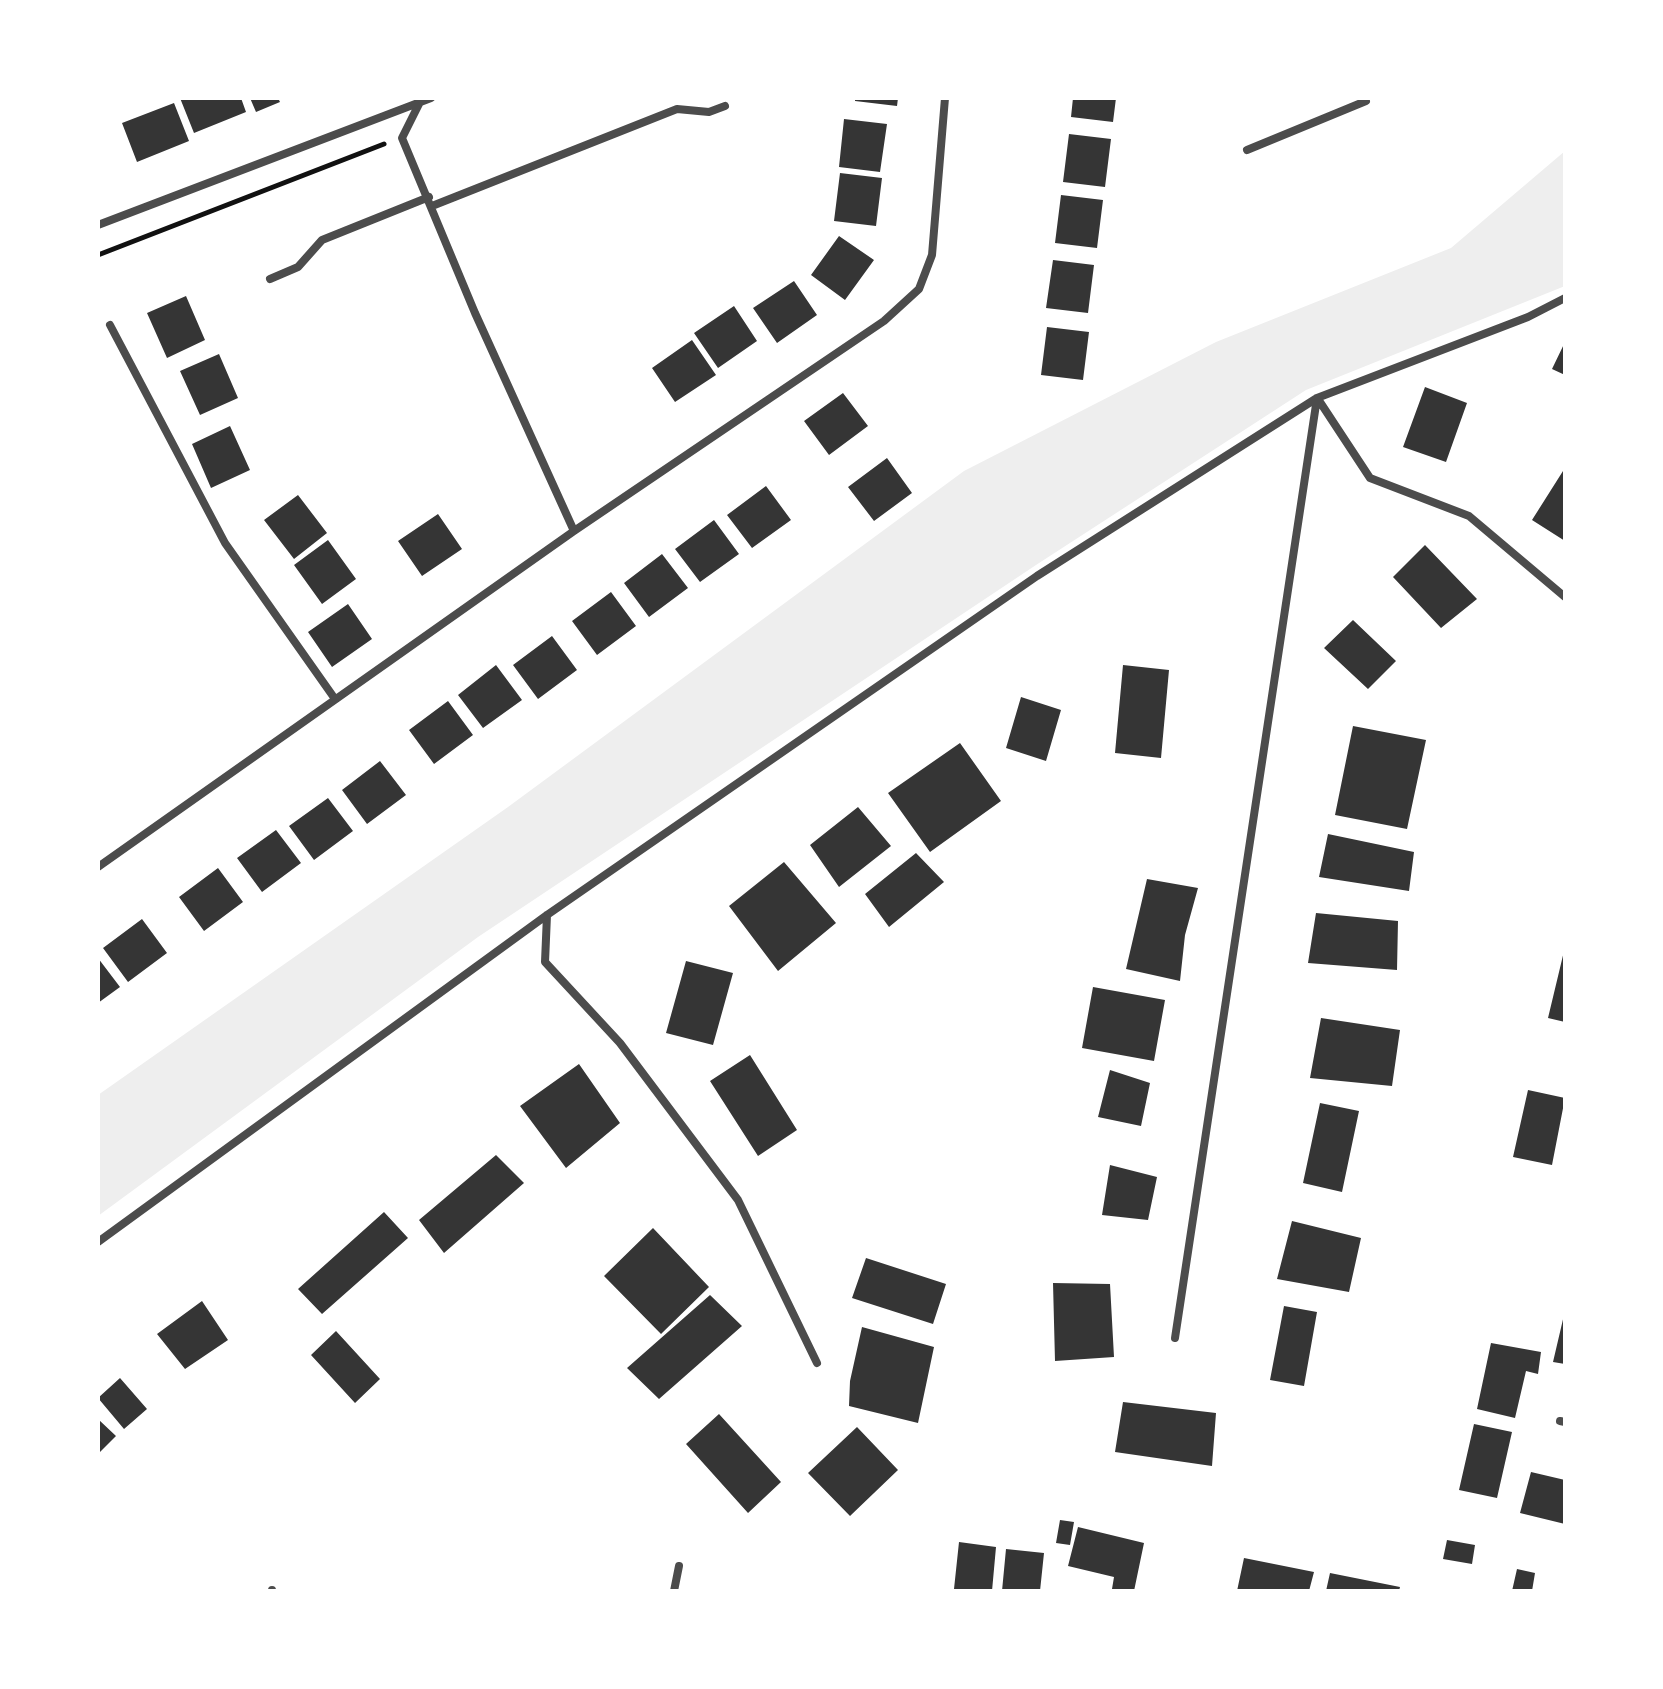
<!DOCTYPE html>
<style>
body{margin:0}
#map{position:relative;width:1663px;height:1689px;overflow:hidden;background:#fff;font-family:"DejaVu Sans",sans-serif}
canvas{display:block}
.frame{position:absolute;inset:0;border:100px solid #fff;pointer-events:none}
</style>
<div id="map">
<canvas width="1663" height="1689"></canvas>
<div class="frame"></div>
</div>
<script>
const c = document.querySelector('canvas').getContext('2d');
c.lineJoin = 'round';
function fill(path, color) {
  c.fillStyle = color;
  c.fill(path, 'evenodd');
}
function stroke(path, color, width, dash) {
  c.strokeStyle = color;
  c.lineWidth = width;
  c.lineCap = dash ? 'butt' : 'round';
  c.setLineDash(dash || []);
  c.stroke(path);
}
fill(new Path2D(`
 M1565,151V286L1306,390L1036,565L478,937L98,1216V1095L508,807L964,471L1216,342L1451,248Z`), '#eee');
fill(new Path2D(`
 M180,98H241L246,112L194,133Z
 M250,98H278L280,102L256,112Z
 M855,98H898L897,106L855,101Z
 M1073,98H1116L1113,122L1071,117Z
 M174,103L189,141L137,162L122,123Z
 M844,119L887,124L880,172L839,167Z
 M1069,134L1111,139L1105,187L1063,182Z
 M840,173L882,178L876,226L834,221Z
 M1061,195L1103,200L1097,248L1055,243Z
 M839,236L874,260L845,300L811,275Z
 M1053,260L1094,265L1088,313L1046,308Z
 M794,281L817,315L777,343L753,308Z
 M186,296L205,340L167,358L147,313Z
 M734,306L757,341L718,368L694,333Z
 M1047,327L1089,332L1083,380L1041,375Z
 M692,340L716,375L675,402L652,368Z
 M1565,342V375L1552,369Z
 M219,354L238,398L200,415L180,371Z
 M1425,387L1467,403L1446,462L1403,447Z
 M843,393L868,426L829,455L804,421Z
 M230,426L250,470L211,488L192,444Z
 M887,458L912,493L874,521L848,487Z
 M1563,471L1565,472V541L1532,520Z
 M766,486L791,520L752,548L727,515Z
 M298,495L327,533L294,559L264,520Z
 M438,514L462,549L422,576L398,541Z
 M714,520L739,554L700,582L675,549Z
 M328,540L356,579L322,604L294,565Z
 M1425,545L1477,599L1441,628L1393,577Z
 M662,554L688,588L649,617L624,583Z
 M611,592L636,626L597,655L572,621Z
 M348,604L372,639L332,667L308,632Z
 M1353,620L1396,661L1368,689L1324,648Z
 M552,636L577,670L538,699L513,665Z
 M496,665L522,700L483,728L458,695Z
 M1123,665L1169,670L1161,758L1115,753Z
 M1021,697L1061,710L1046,761L1006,748Z
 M448,701L473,735L434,764L409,730Z
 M1353,726L1426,740L1407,829L1335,815Z
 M960,743L1001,801L930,852L888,793Z
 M380,761L406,795L367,824L342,790Z
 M328,798L353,831L314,860L289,826Z
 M858,807L891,846L839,887L810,845Z
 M276,830L301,863L262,892L237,858Z
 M1328,834L1414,852L1409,891L1319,877Z
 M916,853L944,882L889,927L865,894Z
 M784,862L836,923L778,971L729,906Z
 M218,868L243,902L204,931L179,897Z
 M1147,879L1198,888L1185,935L1180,981L1126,969Z
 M1316,913L1398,921L1397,970L1308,963Z
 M142,919L167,953L128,982L103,948Z
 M1565,947V1022L1548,1018Z
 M98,958L120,987L98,1003Z
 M686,961L733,973L713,1045L666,1033Z
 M1093,987L1165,1000L1154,1061L1082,1048Z
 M1321,1018L1400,1030L1392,1086L1310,1078Z
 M750,1055L797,1130L758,1156L710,1081Z
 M579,1064L620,1123L566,1168L520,1106Z
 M1110,1070L1150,1083L1141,1126L1098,1117Z
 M1528,1090L1565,1098L1552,1165L1513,1157Z
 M1320,1103L1359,1111L1342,1192L1303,1183Z
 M496,1155L524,1183L444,1253L419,1220Z
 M1110,1165L1157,1177L1148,1220L1102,1215Z
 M384,1212L408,1238L322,1314L298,1289Z
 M1292,1221L1361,1238L1349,1292L1277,1279Z
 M653,1228L709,1287L661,1334L604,1276Z
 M866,1258L946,1284L933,1324L852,1298Z
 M1053,1283L1110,1284L1114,1357L1055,1361Z
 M710,1295L742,1326L659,1399L627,1368Z
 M202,1301L228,1340L185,1369L157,1334Z
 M1284,1306L1317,1312L1304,1386L1270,1380Z
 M1564,1315H1565V1364L1553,1362Z
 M862,1327L934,1347L918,1423L849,1406L850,1381Z
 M336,1331L380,1379L355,1403L311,1355Z
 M1491,1343L1541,1352L1538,1374L1526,1371L1515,1418L1477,1409Z
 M120,1378L147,1409L124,1429L98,1398Z
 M1123,1402L1216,1413L1212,1466L1115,1452Z
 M719,1414L781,1482L748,1513L686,1444Z
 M98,1419L116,1436L98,1454Z
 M1474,1424L1512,1432L1497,1498L1459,1490Z
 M857,1427L898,1470L850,1516L808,1473Z
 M1531,1472L1565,1480V1524L1520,1513Z
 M1060,1520L1074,1522L1070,1545L1056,1543Z
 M1078,1527L1144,1543L1134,1591L1112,1589L1114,1577L1068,1566Z
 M1447,1540L1475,1545L1472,1564L1443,1559Z
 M959,1542L996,1547L992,1591L954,1589Z
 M1006,1549L1044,1553L1040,1591H1002Z
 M1244,1558L1314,1572L1309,1591H1237Z
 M1517,1569L1535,1573L1532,1591H1512Z
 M1330,1573L1400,1587L1399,1591H1326Z`), '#353535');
stroke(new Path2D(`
 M98,255L384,144`), '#111', 5);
stroke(new Path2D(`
 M422,98L402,138L475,313L574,531
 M1247,150L1366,101L1365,98
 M432,206L677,109L709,112L725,106
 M98,225L431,98
 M270,279L298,267L322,240L429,197
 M110,325L225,543L335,699
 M1318,399L1370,478L1469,516L1565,597
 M98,867L574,531L884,321L919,289L932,255L945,98
 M547,915L545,962L620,1043L738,1200L817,1363
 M98,1242L547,915L1037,576L1317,398L1528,317L1565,298
 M1175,1338L1317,398
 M1560,1421L1565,1422
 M272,1591V1590
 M674,1591L679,1566`), '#4c4c4c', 8);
</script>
